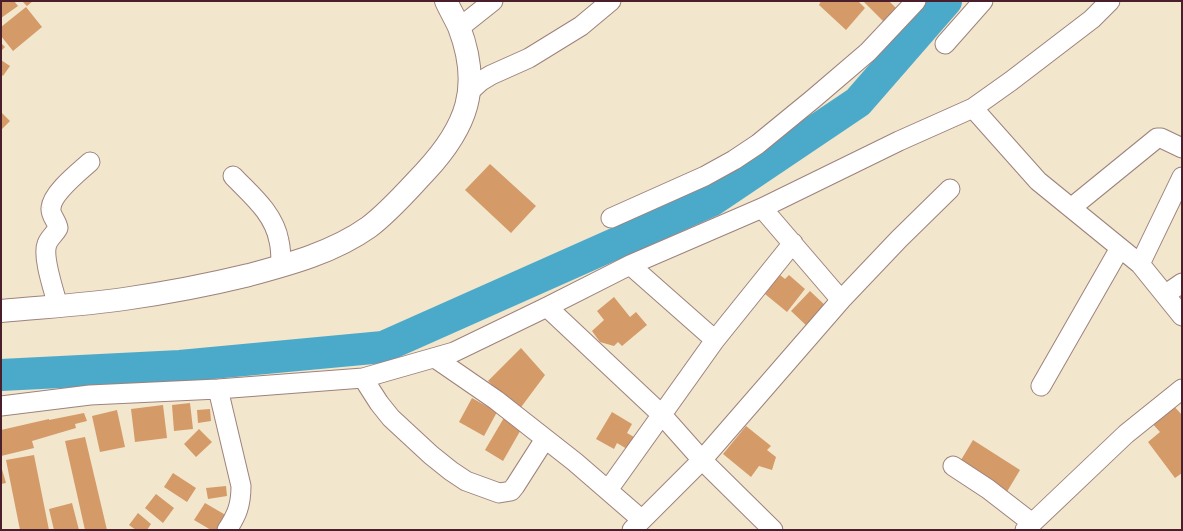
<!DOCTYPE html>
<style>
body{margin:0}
#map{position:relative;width:1183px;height:531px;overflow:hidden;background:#f2e6cd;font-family:"Sorts Mill Goudy",serif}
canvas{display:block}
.frame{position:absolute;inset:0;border:2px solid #4a1f2b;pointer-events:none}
</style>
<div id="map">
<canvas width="1183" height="531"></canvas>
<div class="frame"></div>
</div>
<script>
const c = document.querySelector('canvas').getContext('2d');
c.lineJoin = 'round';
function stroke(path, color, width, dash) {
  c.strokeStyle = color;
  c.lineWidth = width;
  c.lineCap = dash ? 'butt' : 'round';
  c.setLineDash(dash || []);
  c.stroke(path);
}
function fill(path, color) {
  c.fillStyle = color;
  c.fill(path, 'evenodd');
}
stroke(new Path2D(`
 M1,375L180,366L383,347L711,201L858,102L946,1`), '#4baaca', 32);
fill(new Path2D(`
 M1,1H14L18,6L1,18Z
 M22,1H33L27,6Z
 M821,1H858L865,8L846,30L819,5Z
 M866,1H889L900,12L887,25L864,2Z
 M26,7L42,27L13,51L1,36V27Z
 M1,43L5,47L1,51Z
 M1,60L10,66L3,76L1,74Z
 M1,112L10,121L1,130Z
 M490,164L536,206L511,233L465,190Z
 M780,275L785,279L789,275L805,289L787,312L765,294Z
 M810,291L828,308L809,328L791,311Z
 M614,297L630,317L636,312L647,325L622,346L618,342L614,346L600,342L592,331L604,320L597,311Z
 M521,348L545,375L519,410L488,381Z
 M472,398L497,412L484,436L459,422Z
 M1170,402L1182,415V473L1175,478L1148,442L1160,432L1150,421Z
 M190,403L193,429L174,431L172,405Z
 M163,405L167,438L135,442L131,409Z
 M210,409L211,421L198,423L197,410Z
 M117,410L125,447L100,452L92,416Z
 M612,412L632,424L627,433L634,437L627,449L617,443L614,449L596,439Z
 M84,413L87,421L75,424L76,428L32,441L34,448L1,456V430L49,419V420Z
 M505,416L523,426L503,461L485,450Z
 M746,426L771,446L767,450L776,457L772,470L759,466L751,477L723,454Z
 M199,429L212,442L196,457L184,444Z
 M85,437L107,530H85L65,441Z
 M973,440L1020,470L1005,495L958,465Z
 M34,455L49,530H20L6,460Z
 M1,466L6,483L1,484Z
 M173,473L196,488L187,502L164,487Z
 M226,486L227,496L208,499L206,488Z
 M156,494L174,508L163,523L145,508Z
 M72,503L79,530H54L49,509Z
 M205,503L229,517L221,530H211L194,520Z
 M138,513L151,524L147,530H136L129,525Z`), '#d49a68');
const minor = new Path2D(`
 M459,28L493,1
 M945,44L983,1
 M470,91L481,81L491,75L529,58L581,26L611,1
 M973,108L1038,181L1140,264L1182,316
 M233,176C251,195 274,213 279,241C281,249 281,258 281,266
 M762,208L841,300
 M1071,208L1157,138H1161L1182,148
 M611,218L705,176L734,160L758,144L813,99L868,52L916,1
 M1140,264L1182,177
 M630,265L715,340
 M1166,294L1182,283
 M58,306C54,291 42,257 47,244C49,238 55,234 58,228C57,221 50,215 51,208C52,193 79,172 90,162
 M547,307L662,415L702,460L773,530
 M435,358L496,400L575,462L642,520
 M363,378L379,403L391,418L431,455L451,471L466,481L499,493L511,491L515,486L545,439
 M1041,386L1120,248
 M218,389L241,486C241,505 237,515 227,530
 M1,406L90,395L218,389L363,378L454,352L547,307L630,265L762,208L899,141L973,108L1011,81L1092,19L1110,1
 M953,466L988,489L1032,523
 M608,490L715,340L793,243
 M632,530L702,460L841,300L899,239L950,189
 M1025,530L1126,434L1182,389`);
const tertiary = new Path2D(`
 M1,311C42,307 83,305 124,299C166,293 208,285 249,275C290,264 334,252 369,227C390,211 407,191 425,172C467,127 482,87 459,27C455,18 450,10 446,1`);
stroke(minor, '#9e827c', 21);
stroke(tertiary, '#9e827c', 24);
stroke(minor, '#fff', 19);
stroke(tertiary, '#fff', 22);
</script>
